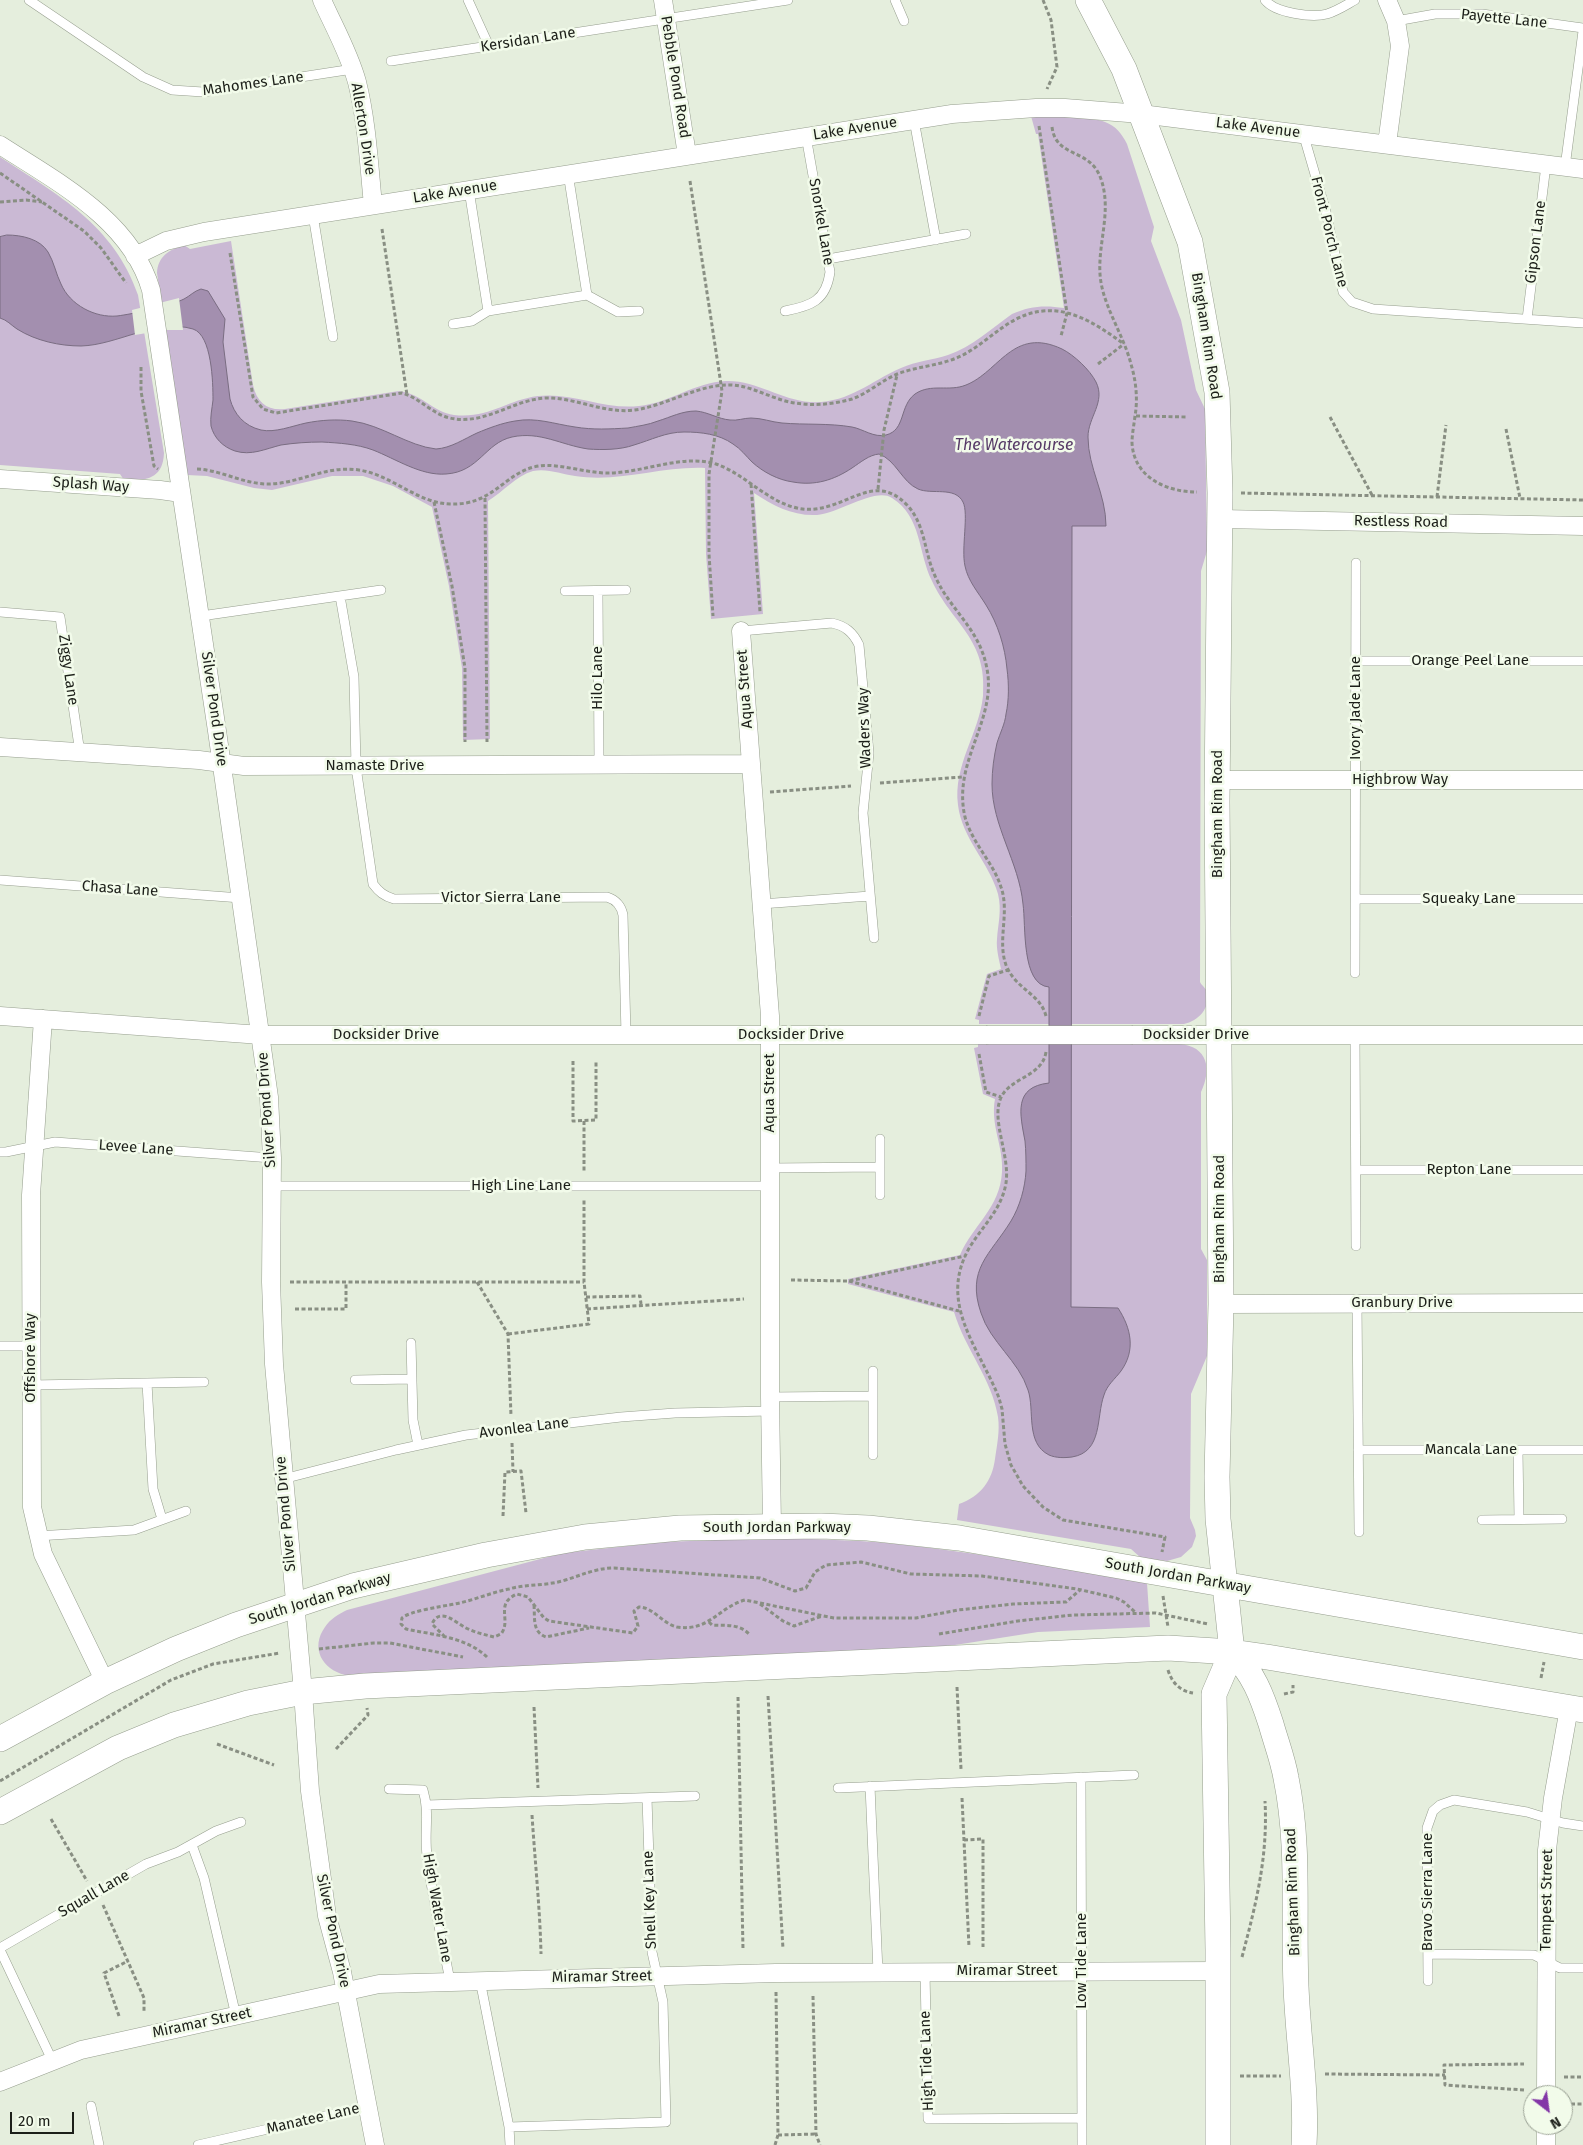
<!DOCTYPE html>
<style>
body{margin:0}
#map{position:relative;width:1583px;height:2145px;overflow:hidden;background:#e5eedd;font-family:"Fira Sans",sans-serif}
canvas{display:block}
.north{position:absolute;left:1523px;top:2085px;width:50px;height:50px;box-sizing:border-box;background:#f2fbea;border:1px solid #9ca396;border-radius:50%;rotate:150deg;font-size:14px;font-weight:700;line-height:20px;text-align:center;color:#1c1f19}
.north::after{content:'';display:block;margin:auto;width:18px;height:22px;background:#8336a7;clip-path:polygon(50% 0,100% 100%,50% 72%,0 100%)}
.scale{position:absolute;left:10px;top:2112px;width:64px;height:22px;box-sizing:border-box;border:2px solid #1c1f19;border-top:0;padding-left:6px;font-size:15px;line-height:18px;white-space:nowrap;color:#1c1f19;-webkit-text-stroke:4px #f2fbea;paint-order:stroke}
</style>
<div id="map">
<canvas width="1583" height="2145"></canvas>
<div class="north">N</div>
<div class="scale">20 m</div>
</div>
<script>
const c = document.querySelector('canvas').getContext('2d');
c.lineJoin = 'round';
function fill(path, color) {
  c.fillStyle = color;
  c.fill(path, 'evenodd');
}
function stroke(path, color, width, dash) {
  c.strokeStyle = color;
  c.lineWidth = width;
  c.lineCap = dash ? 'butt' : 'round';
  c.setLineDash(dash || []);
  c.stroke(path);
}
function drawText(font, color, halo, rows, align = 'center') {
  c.font = font + ' "Fira Sans",sans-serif';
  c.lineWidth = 5;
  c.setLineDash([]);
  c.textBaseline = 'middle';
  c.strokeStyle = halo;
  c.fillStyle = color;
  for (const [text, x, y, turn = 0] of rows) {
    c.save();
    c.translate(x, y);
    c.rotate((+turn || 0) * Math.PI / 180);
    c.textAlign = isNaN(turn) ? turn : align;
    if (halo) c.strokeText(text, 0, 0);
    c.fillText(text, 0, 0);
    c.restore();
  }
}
fill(new Path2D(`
 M1031,116C1051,116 1088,115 1105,122C1116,126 1122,134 1127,144L1154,227L1151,241L1181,320L1196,390L1205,409L1207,551L1201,571L1200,982C1202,986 1206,988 1207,992C1211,1008 1198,1021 1184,1024H979V1020L975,1019L987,974L1001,969C999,959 996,949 997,939C998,924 1002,910 998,894C989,862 962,839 958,805C953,765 979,734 983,696C988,639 952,624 932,581C918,553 922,517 892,498C875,487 838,514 817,515C792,516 774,506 754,493L763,614L711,619L706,554L705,468C661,466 620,483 575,476C561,474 547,468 533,471C516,476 503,492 488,501L490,739L463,740L462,668L449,586L432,507L393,486L363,476H332L272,490L254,488L207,476L187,475L157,273C158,256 169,250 184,245L190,249L231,241L253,385C257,403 268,411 285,409L399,391C422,394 433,412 454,415C489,419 506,400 538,396C572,392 605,410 639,406C670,403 695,382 726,381C756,380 781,400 810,402C848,404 869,382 901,368C916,361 933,360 948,355C972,347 992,328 1012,314C1030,306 1044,305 1064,308L1038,134H1036Z
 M0,157C58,195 114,225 138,295L164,453C163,479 146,481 124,480L120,474L0,465Z
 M978,1043L1179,1044C1208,1046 1212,1069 1201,1092V1249L1207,1260V1356L1191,1394L1190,1518L1195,1530L1196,1536L1192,1547L1181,1557L1167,1561L1141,1558L1131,1549L957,1520L959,1504C981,1496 992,1481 995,1459C997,1445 1000,1431 998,1417C992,1379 965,1349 954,1312L848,1284V1279L960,1255C973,1225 1000,1208 1002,1172C1004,1147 990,1125 995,1099L983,1094L974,1048L978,1047Z
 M767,1538C817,1539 866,1540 915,1546C993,1555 1070,1570 1147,1583L1150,1627L1038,1632L955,1645L903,1650L345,1675C322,1669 310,1648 325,1627C330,1619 339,1614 347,1610L563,1553L664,1542Z`), '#cab9d4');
const water = new Path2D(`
 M7,235C22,235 40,239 48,252C54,262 56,274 61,284C70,305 95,318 117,316C133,314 170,306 184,299C190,296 194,291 201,289L208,291L225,319L223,342L230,399C234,414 244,426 261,430C275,433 292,426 306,423C321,420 337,419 352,421C382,425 408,446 436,449C451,448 464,439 477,433C489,428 502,423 515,421C536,417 554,424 575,427C593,430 610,429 628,428C638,426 648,425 658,421C671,417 682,411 696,411C708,412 718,419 730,420C737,421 744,418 751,418C762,418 771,422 782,423C805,425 829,423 852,427C863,429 874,438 886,435C906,430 899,406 915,394C931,383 949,392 966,385C999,372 1013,326 1062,349C1074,355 1090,370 1096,382C1106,402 1088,417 1088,437C1088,468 1106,494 1106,526H1072L1071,1307L1118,1308C1131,1328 1136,1350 1121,1371C1115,1379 1107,1385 1104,1395C1096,1417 1103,1452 1072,1457C1064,1458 1056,1458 1049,1455C1025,1443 1035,1410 1028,1390C1019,1361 990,1342 981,1313C966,1269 990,1255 1011,1221C1020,1206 1025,1188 1026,1171C1026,1161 1026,1151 1025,1141C1020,1114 1013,1087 1049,1083V987C1021,985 1026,925 1023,904C1019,862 992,826 992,784C992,770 994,756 997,743C1000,733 1005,724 1006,714C1009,700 1009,684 1007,669C1005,647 998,624 986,605C978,592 968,581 965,566C961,548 969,514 963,502C955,486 932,495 918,489C902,482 896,460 879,454C869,455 861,462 852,468C834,480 815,486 793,482C778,480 763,472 752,462C746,456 741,449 733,444C719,434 701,432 684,432C666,432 651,440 634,445C620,450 602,450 588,449C561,445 540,431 512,437C485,443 479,472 446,474C421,476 396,459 373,450C357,444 339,443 322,442C308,442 294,443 281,445C265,449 251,456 235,451C223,447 214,438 211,426C210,417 212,409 213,400C213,383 212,335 193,329C156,318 118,345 81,346C60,346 36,341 17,329C11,325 7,320 0,318V237Z`);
fill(water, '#a38faf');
stroke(water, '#7a6d82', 1);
fill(new Path2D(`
 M179,298L183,330H164L135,335L132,310Z`), '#e5eedd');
const lane = new Path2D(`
 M29,0L143,77L172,90L203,92L353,69
 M468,0L489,46
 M895,0L904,21
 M1265,0C1275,13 1312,18 1327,14C1337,11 1346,5 1355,0
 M1396,21L1435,14H1482L1583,28
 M391,61L788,0
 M914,120L936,240
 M1303,133L1326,212L1343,292L1352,302L1373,309L1583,323
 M1565,167L1583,31
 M568,173L587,295
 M469,190L488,311
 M313,215L333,337
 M828,259L966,234
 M785,311C811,306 826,301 830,272L806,136
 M1527,319L1546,165
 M453,324L472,321L488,311L587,295L618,312L639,311
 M565,591L626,590
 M598,591L599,766
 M340,596L354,677L356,767L373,884C379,892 384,896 394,899L607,897C616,900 621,905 623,915L626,1035
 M0,612L60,617L80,753
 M201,616L381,590
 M741,631L832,623C845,626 853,632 859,645L869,753L863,813L874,938
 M1356,661H1583
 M0,880L241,898
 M1356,899H1583
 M761,904L870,896
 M1355,973L1356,563
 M1355,1035L1356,1246
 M0,1152H6L55,1142L272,1158
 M771,1168L880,1167
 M1356,1170H1583
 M272,1186H770
 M880,1195V1139
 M1357,1303L1359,1532
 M411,1343L413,1420L418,1445
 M0,1346H31
 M873,1371V1455
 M355,1380L412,1379
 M147,1383L153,1489L162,1519
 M31,1385L204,1382
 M770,1397L873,1396
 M1358,1450H1583
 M1518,1450L1519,1519
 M283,1479L396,1450L466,1435L621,1417L675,1413L770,1411
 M1482,1520L1562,1519
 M37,1536L134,1530L186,1511
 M1081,1777L1082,2145
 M870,1786L878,1972
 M838,1788L1134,1775
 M389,1789L423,1790C430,1813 424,1833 427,1855C432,1898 442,1939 450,1981
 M427,1805L695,1796
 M192,1845L204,1878L236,2016
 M0,1948L146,1864L178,1852L216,1831L241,1822
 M0,1950L52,2060
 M1428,1954L1534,1955L1560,1968H1583
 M925,1972L928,2119L1082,2118
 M480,1980L509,2127L510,2145
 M1428,1981L1427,1828L1433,1811L1440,1805L1454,1800L1527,1812L1563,1823L1583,1826
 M91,2106L99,2145
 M509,2127L666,2122L663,2002L652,1952L647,1798
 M198,2145L369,2106`);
const street = new Path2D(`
 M322,0C334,27 349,53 357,82C367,122 369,165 373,205
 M663,0L687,155
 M1387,144L1400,46L1396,21L1387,0
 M0,145C57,182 131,220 151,290L217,731L269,1097L272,1158L271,1282L274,1364L303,1692L310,1791L327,1916L342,1972L375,2145
 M135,256L166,241L204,232L952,114L1036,108H1065L1141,114L1583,169
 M0,479L160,490L181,493
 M1220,519L1583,526
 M741,631L770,1016V1397L772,1526
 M0,747L199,760L244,766L751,764
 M1217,780H1583
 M0,1016L261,1035H986
 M43,1019L31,1195L32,1507L43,1554L105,1682
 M1133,1035H1583
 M1221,1304L1583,1303
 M0,2082L81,2050L379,1984L776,1973L1218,1971
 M1546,2095L1547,1850L1553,1798L1569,1708
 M1546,2125V2145`);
const secondary = new Path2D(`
 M1088,0L1124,69L1190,242L1217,392L1220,493L1217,801L1221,1304L1217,1477L1218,1519L1232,1652L1214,1694L1218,1950V2145
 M1232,1652C1253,1672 1262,1696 1271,1724C1276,1742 1283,1760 1286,1778C1300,1846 1293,1917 1296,1986C1298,2040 1307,2092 1304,2145
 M0,1739L105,1682L176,1649L236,1625L353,1586L486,1555L585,1537L680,1528L821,1526L868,1528L959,1538L1583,1647
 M0,1812L118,1748L174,1725L248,1703L303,1692L365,1686L1168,1648L1232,1652L1267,1657L1583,1710`);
stroke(lane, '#969e8e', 10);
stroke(street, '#969e8e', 19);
stroke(secondary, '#969e8e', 26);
stroke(new Path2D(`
 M1043,0L1051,20L1057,67L1047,89
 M1039,126L1067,313L1061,336
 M1052,127C1056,159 1090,147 1101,179C1112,211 1098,242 1100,274C1102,305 1123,333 1131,364C1136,381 1138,399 1135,416C1134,425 1132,434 1132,443C1134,478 1167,492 1197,492
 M0,173L84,231L101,248L126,283
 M690,181L722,391L709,474V554L713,616
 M0,202L26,200L42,202
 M382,229L407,395
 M230,253L253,397L263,409L276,413L402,393C420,398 432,414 450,418C485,426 513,399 547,398C578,398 604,414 635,410C668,405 698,384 732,385C748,386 761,393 776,398C800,407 827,406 852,399C869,393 883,379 900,373C920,366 944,365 963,355C991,340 1010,314 1043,311C1074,308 1100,327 1124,344
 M1098,364L1124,344
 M141,367V391L154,466L158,469
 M1136,416L1188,417
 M1330,417L1372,495
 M1506,429L1520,498
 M197,469C221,470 243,484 268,484C299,484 325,465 359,470C392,475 417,503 450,504C494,506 505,471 539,466C560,463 588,474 611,473C645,472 682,454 716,464C745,474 766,501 797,508C842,518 871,467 907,505C926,525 924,554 936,578C951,611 980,629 987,669C997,721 952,761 965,817C972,843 993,862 1001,887C1010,913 997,940 1006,965C1016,990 1040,993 1046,1016
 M751,484L760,612
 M878,489L884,430L897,375
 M1241,493L1583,500
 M1437,497L1446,425
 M485,498L487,742
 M434,502L452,586L465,668V742
 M880,783L963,777
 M770,792L851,786
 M979,1016L989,976L1008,970
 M1046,1052C1042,1078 1008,1077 1000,1100C992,1122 1010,1156 1006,1183C1002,1208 984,1225 971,1245C936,1302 979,1347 999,1398L1002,1409L1005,1444L1011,1465L1023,1486L1043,1507L1063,1520L1165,1537L1162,1552
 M979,1054L986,1092L1001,1097
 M573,1061V1121L596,1120V1061
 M584,1121V1173
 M791,1280L849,1281L965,1256
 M849,1281L959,1311
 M290,1282H584
 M477,1282L508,1334L511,1416
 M586,1297L640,1296L641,1304
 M295,1309H346V1282
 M587,1309L744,1299
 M508,1334L589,1324L584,1282V1199
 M512,1443L513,1472
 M503,1516L505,1472L521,1471L526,1513
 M1163,1596L1168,1627
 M760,1604L783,1621L794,1626L822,1616
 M534,1605C535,1618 532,1632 546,1637L589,1628
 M709,1622L712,1625C726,1626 739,1623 750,1635
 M939,1634L1018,1621L1073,1615L1156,1613L1208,1624
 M445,1637L432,1624C440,1606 456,1623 466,1628C474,1632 482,1634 490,1636L494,1637L501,1634C512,1620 494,1604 517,1594L528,1597L544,1618L549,1621L633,1633L638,1626L634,1611L639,1607C653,1607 663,1624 677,1627C709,1632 719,1607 745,1600L834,1618H916L958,1610L1013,1604L1066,1602L1080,1590
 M319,1649L374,1643H390L463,1657
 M487,1657C466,1637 434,1635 406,1629L401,1624L402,1618C410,1611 439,1607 449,1605C470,1602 489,1593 509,1589C526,1584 544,1586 562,1581C580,1576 595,1568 614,1568L760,1578L795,1591L806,1588L815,1572L826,1565L861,1562L911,1574L982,1576L1077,1589L1116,1598L1124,1602L1136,1613
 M1168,1670C1172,1683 1180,1691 1193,1693
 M1541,1678L1544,1662
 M957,1687L961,1769
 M1284,1694L1293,1692V1685
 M768,1696L783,1949
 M738,1697L743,1950
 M534,1707L538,1788
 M217,1744L274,1765
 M336,1749L368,1715L367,1708
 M0,1781L171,1680L213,1664L280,1653
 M962,1798L969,1947
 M532,1815C535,1862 540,1908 541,1954
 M51,1819L87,1881
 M964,1840L983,1839V1947
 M103,1905L144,1998V2011
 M1242,1957C1256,1904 1268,1857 1265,1801
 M813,1996L816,2134L820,2145
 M119,2016L104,1973L128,1961
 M1325,2074L1445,2075
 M1240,2076H1281
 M1564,2077H1583
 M1524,2090L1445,2085L1444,2065L1524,2064
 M1571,2104H1583
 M778,2135L816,2134
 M775,2145L778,2135L776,1992`), '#898f83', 3, [4, 2.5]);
stroke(lane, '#fff', 9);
stroke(street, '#fff', 18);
stroke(secondary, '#fff', 25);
const streetBridge = new Path2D(`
 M986,1035H1133`);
stroke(streetBridge, '#969e8e', 19, []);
stroke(streetBridge, '#fff', 18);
drawText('15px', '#1c1f19', '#f2fbea', [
 ["Payette Lane",1504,19,6],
 ["Kersidan Lane",528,40,-9],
 ["Pebble Pond Road",675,77,81],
 ["Mahomes Lane",253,84,-8],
 ["Lake Avenue",1258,128,7],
 ["Allerton Drive",363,129,81],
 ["Lake Avenue",855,129,-9],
 ["Lake Avenue",455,192,-9],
 ["Snorkel Lane",821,222,80],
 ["Front Porch Lane",1329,232,76],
 ["Gipson Lane",1536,242,-83],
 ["Bingham Rim Road",1206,336,81],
 ["Splash Way",91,485,4],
 ["Restless Road",1401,522,1],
 ["Orange Peel Lane",1470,661],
 ["Ziggy Lane",68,670,82],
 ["Hilo Lane",598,678,-90],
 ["Aqua Street",745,689,-94],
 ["Ivory Jade Lane",1356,708,-90],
 ["Silver Pond Drive",214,709,82],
 ["Waders Way",865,728,-92],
 ["Namaste Drive",375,766],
 ["Highbrow Way",1400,780],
 ["Bingham Rim Road",1218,814,-90],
 ["Chasa Lane",120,889,4],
 ["Victor Sierra Lane",501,898],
 ["Squeaky Lane",1469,899],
 ["Docksider Drive",386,1035],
 ["Docksider Drive",791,1035],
 ["Docksider Drive",1196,1035],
 ["Aqua Street",770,1093,-90],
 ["Silver Pond Drive",267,1110,-94],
 ["Levee Lane",136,1148,4],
 ["Repton Lane",1469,1170],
 ["High Line Lane",521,1186],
 ["Bingham Rim Road",1220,1219,-90],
 ["Granbury Drive",1402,1303],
 ["Offshore Way",31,1358,-90],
 ["Avonlea Lane",524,1428,-7],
 ["Mancala Lane",1471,1450],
 ["Silver Pond Drive",286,1514,-95],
 ["South Jordan Parkway",777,1528],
 ["South Jordan Parkway",1178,1576,10],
 ["South Jordan Parkway",320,1599,-17],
 ["Bingham Rim Road",1293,1892,-92],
 ["Bravo Sierra Lane",1428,1892,-90],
 ["Squall Lane",94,1894,-30],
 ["Shell Key Lane",650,1900,-92],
 ["Tempest Street",1547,1900,-89],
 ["High Water Lane",437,1908,80],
 ["Silver Pond Drive",333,1931,78],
 ["Low Tide Lane",1082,1961,-90],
 ["Miramar Street",1007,1971],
 ["Miramar Street",602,1977,-1],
 ["Miramar Street",202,2023,-12],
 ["High Tide Lane",927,2061,-92],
 ["Manatee Lane",313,2119,-13]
]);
drawText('italic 16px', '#553866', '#f2fbea', [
 ["The Watercourse",1014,446]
]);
</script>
